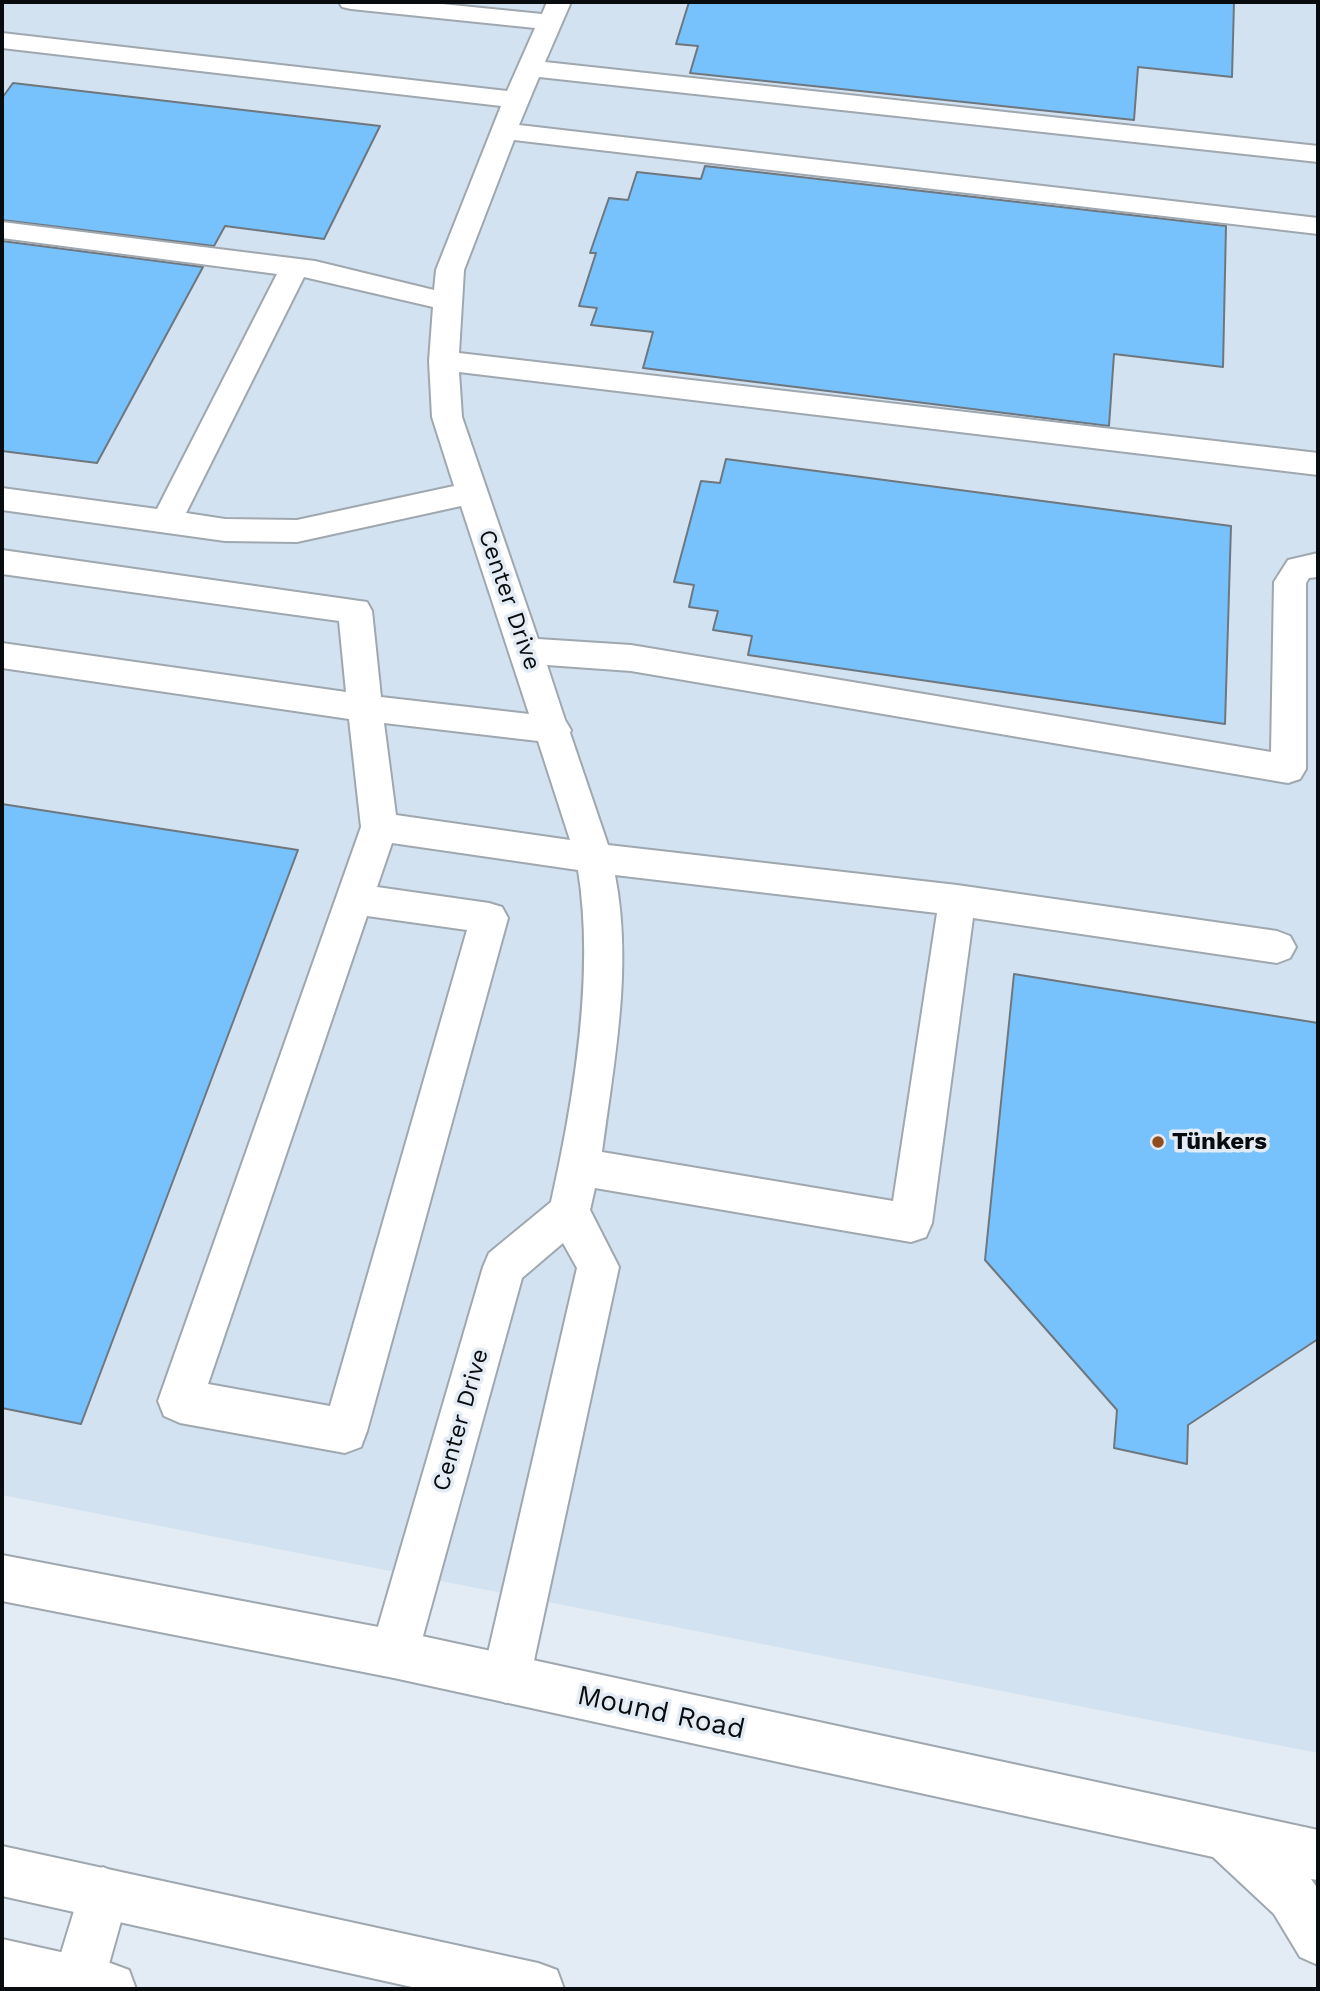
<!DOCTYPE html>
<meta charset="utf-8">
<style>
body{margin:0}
#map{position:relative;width:1320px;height:1991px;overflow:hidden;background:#e3ecf4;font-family:"Work Sans",sans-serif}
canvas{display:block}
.frame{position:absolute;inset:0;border:4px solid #090c0e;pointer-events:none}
</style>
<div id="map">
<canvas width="1320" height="1991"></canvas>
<div class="frame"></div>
</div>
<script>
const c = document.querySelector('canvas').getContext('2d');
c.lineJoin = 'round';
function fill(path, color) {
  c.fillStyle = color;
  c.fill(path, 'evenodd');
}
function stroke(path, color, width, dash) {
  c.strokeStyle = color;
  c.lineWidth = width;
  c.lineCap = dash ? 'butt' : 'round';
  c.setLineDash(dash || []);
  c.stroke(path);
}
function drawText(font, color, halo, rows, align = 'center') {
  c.font = font + ' "Work Sans",sans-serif';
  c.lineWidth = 7;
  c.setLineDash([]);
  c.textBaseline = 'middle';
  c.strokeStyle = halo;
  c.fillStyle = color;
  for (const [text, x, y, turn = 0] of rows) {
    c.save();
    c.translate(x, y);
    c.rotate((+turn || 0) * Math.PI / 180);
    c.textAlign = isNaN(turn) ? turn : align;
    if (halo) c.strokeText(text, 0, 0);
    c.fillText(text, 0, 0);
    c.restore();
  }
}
fill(new Path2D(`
 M2,2H1318V1753L2,1495Z`), '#d3e2f0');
const building = new Path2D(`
 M689,2H1234L1232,77L1138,67L1134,120L690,73L698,46L676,44Z
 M13,83L380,126L324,239L225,226L214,246L2,220V98Z
 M705,166L1226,226L1223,367L1114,354L1109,426L643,368L653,332L591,325L597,308L579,306L596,253H590L609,198L628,200L637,172L701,179Z
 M2,241L203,267L97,463L2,451Z
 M726,459L1231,526L1225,724L748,655L752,636L713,630L718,611L689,607L694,585L674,582L701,481L720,483Z
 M2,804L298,850L81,1424L2,1408Z
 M1014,974L1318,1023V1339L1188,1425L1187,1464L1114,1448L1117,1410L985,1260Z`);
fill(building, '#77c1fd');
stroke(building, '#6f777e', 2);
const minor = new Path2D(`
 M339,2H422L542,14L547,2H571L545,62L1318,146V162L539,77L519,125L1318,218V234L514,140L464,270L459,353L1318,453V475L459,372L462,417L538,639L631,645L1271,752L1274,582L1288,560L1318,553V577L1309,578L1306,583V769L1300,779L1288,783L631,671L547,665L565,720L571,730L570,733L608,845L957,885L1277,931L1290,936L1296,947L1290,958L1277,963L973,918L932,1223L926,1237L911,1242L595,1188L590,1210L619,1267L530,1679L523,1696L506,1703L489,1696L482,1679L577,1268L563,1243L522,1278L418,1654L411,1671L394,1678L377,1671L370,1654L483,1267L489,1253L551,1202C574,1100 595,973 578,870L392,843L377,887L489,903L502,907L508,918L367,1431L361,1447L345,1453L180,1423L164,1416L158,1401L361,827L349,719L2,668V643L346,692L339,621L2,574V550L367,602L372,611L381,697L529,714L461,506L297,542L225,541L2,510V488L157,509L277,274L2,238V222L315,261L434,290L436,270L501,106L2,48V33L507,91L535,28L351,9L342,7ZM304,277L433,307L429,361L432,417L454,486L297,520L225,519L186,513ZM384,723L538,741L570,840L396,815ZM615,875L937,913L893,1201L602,1152C614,1061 633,967 615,875ZM367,916L467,930L330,1406L208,1384Z
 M103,1867L121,1875L129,1893L102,1989H50L85,1875Z`);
const major = new Path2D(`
 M2,1555L394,1630L1318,1830V1880L1311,1879L1318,1889V1965L1300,1957L1274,1914L1213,1857L394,1678L2,1601Z
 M2,1846L538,1963L557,1970L564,1989H421L2,1896Z
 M2,1939L110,1963L129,1970L136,1989H2Z`);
stroke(minor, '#9fa7af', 4);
stroke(major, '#9fa7af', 4);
fill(minor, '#fff');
fill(major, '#fff');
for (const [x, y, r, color] of [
 [1158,1142,7,"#904e1e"]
]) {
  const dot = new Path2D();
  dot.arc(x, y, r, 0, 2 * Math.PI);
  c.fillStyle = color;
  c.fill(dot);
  stroke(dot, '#e3ecf4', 2.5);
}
drawText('24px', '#090c0e', '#e3ecf4', [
 ["Center Drive",509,600,71],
 ["Center Drive",461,1420,-74]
]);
drawText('bold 24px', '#090c0e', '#e3ecf4', [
 ["Tünkers",1172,1142]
], 'left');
drawText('28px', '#090c0e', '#e3ecf4', [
 ["Mound Road",661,1713,12]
]);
</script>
